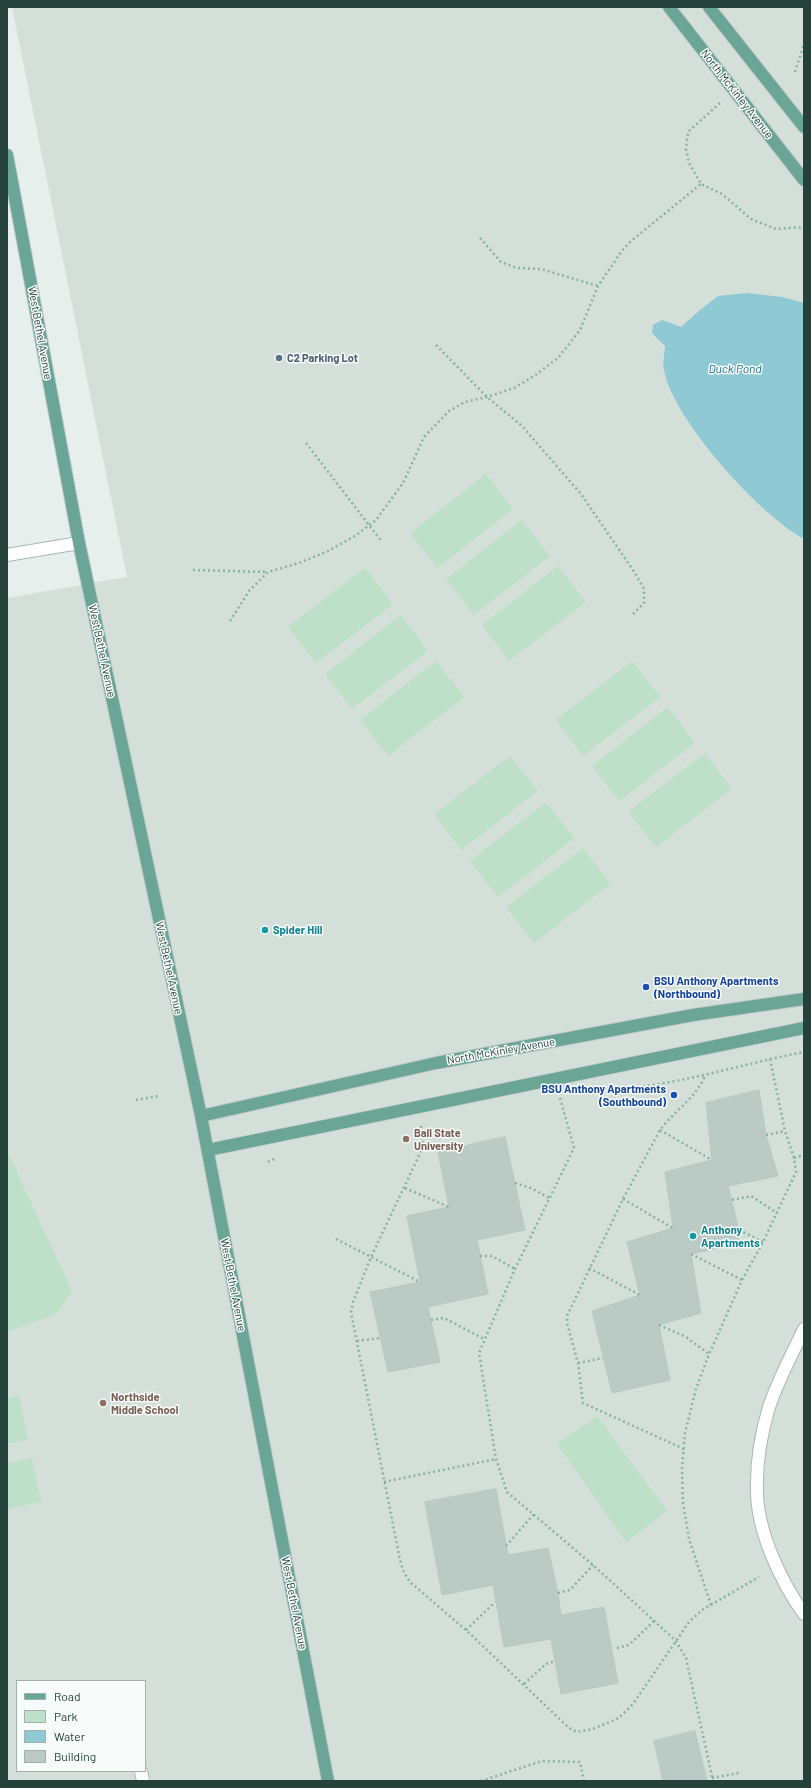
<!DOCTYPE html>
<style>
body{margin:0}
#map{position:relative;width:811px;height:1788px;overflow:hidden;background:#e6efeb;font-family:Barlow,sans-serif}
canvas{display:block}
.frame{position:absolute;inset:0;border:8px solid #24423a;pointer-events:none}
.legend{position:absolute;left:16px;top:1680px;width:130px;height:92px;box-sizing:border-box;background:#f7fbf9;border:1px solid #a3b1ad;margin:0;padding:5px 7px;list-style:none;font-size:12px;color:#24423a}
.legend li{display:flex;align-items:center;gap:8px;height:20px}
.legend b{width:20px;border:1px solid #a3b1ad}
</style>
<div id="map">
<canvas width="811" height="1788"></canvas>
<div class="frame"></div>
<ul class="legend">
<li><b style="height:5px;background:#6aa596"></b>Road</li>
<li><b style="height:11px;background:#bfe0c8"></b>Park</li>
<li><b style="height:11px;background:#8ec9d4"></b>Water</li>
<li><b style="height:11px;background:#bbcac4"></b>Building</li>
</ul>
</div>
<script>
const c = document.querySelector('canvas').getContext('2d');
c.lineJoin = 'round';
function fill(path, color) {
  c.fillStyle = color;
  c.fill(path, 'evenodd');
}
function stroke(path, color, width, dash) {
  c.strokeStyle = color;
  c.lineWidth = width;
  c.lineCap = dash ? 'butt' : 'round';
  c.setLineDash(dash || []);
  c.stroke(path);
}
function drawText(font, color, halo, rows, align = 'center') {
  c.font = font + ' Barlow,sans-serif';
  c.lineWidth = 3;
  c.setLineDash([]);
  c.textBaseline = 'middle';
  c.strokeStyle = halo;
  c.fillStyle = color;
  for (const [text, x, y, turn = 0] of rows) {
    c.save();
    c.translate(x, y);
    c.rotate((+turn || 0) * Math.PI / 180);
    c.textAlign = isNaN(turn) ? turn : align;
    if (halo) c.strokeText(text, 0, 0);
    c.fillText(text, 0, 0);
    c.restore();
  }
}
fill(new Path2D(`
 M12,7H804V1781H7V598L127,577ZM17,1681H145V1771H17Z`), '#d4dfda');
fill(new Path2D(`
 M486,474L513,509L437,568L410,533Z
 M522,520L550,556L474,615L446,579Z
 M558,566L586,602L509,661L482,625Z
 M365,568L393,604L316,663L288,627Z
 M401,615L428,651L352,709L325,674Z
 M436,661L464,697L388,756L360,720Z
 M632,661L660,697L583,756L556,720Z
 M668,707L695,743L619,801L592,766Z
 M705,753L732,789L656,847L628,812Z
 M510,756L538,791L461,850L434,814Z
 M546,802L574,838L498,897L470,861Z
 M583,848L610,884L534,943L506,907Z
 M7,1151L72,1291L56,1314L7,1332Z
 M19,1396L28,1440L7,1444V1398Z
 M597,1416L667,1511L626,1542L557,1444Z
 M32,1458L41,1502L7,1509V1463Z`), '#bfe0c8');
fill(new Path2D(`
 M747,293L782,297L804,303V539C760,515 673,420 664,370C662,363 665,353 665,346L652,333L653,325L662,320L681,327L700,310L718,296Z`), '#8ec9d4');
const building = new Path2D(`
 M759,1090L766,1135L778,1176L728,1186L739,1230L738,1244L691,1254L701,1313L659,1325L670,1380L612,1393L592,1311L640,1295L627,1242L673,1228L665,1172L712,1160L706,1103Z
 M505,1137L525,1230L477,1240L488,1294L428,1307L440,1362L388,1372L370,1292L420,1282L407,1216L449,1207L438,1152Z
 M496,1489L508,1555L548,1548L558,1593L561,1615L604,1607L618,1683L561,1694L551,1639L504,1647L493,1585L442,1595L425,1502Z
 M695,1731L707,1781H663L654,1741Z`);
fill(building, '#bbcac4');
stroke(building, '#b8c9c2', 1);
const minor = new Path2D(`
 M7,555L79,543
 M804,1329C792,1354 778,1380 769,1407C761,1434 756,1462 757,1491C757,1531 781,1582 804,1614
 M141,1771L143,1781`);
const major = new Path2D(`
 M669,7L804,180
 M709,7L804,127
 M7,155L79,543L201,1116L328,1781
 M201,1116L436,1063L693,1015L804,999
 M208,1150L804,1028`);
stroke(minor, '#a8b8b2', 14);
stroke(major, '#c2cac8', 14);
stroke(new Path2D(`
 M795,72L804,44
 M720,103L688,132L686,149L689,163L701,184L722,194L751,219L776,229L804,227
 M480,238L501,262L517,268L541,269L598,286
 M436,345L487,397L522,426L581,494L633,570L644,589V603L633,614
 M306,443L382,542
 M193,570L268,572
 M230,621L249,591L268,572L299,563L328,551L355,536L376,520L403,483L424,437L449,411L465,402L487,397L514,388L534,376L558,358L580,330L598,286L621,252L631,241L701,184
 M613,1089C630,1089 647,1086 664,1083C711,1075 757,1061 804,1052
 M560,1098L574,1148L515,1269L479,1353L496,1459L507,1492L593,1565L675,1640L686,1658L713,1781
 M136,1100L158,1096
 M421,1126L423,1147L371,1257L353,1302L351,1312L400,1560L404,1573L411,1583L466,1630L569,1728L577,1732L593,1729L619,1718L633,1704L689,1622L702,1610L759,1577
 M660,1130L712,1160
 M766,1135L785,1131
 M794,1158L804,1155
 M268,1162L276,1158
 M515,1183L531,1188L549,1198
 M405,1188L449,1207
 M623,1199L673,1228
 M732,1200L751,1196L777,1213
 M739,1230L763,1242
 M336,1239L420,1282
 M691,1254L742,1280
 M480,1256H492L515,1269
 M589,1268L640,1295
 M431,1320L444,1318L484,1339
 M659,1325L686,1337L709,1354
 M357,1341L380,1338
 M578,1363L603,1358
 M684,1449L583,1403L578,1363L567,1323V1316L623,1199L660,1130C674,1111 696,1098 705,1076
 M384,1482L496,1459
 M506,1546L534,1514
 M558,1593L570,1590L593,1565
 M711,1605L689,1539L683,1503L682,1469L685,1433L696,1389L707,1359L742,1280L763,1242L796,1172L794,1158L785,1131L770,1059
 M466,1630L495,1602
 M617,1648L629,1645L655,1620
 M524,1684L546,1664L555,1661
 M712,1778L739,1773
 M481,1781L542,1761L580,1762L584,1781`), '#86b3a5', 2.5, [2, 3]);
stroke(minor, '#fff', 12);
stroke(major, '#6aa596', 12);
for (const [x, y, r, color] of [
 [279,358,4,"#5c6f8a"],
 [265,930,4,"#0f9aa8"],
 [646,987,4,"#1a4fb4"],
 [674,1095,4,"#1a4fb4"],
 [406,1139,4,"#8d6e63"],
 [693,1236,4,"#0f9aa8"],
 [103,1403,4,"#8d6e63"]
]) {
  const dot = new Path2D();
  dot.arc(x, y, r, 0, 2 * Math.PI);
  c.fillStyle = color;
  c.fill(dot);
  stroke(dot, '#f7fbf9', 1.5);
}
drawText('11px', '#24423a', '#f7fbf9', [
 ["North McKinley Avenue",737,94,52],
 ["West Bethel Avenue",40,333,80],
 ["West Bethel Avenue",102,651,78],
 ["West Bethel Avenue",169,968,78],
 ["North McKinley Avenue",501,1051,-10],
 ["West Bethel Avenue",233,1285,79],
 ["West Bethel Avenue",294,1603,79]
]);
drawText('bold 11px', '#4e5e75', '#f7fbf9', [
 ["C2 Parking Lot",287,358]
], 'left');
drawText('bold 11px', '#0d838f', '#f7fbf9', [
 ["Spider Hill",273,930],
 ["Anthony",701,1230],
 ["Apartments",701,1243]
], 'left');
drawText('bold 11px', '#164399', '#f7fbf9', [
 ["BSU Anthony Apartments",654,981],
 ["(Northbound)",654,994],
 ["BSU Anthony Apartments",666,1089,"right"],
 ["(Southbound)",666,1102,"right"]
], 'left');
drawText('bold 11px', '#785e54', '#f7fbf9', [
 ["Ball State",414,1133],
 ["University",414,1146],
 ["Northside",111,1397],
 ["Middle School",111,1410]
], 'left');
drawText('italic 12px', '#1c6f80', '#f7fbf9', [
 ["Duck Pond",735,369]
]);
</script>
